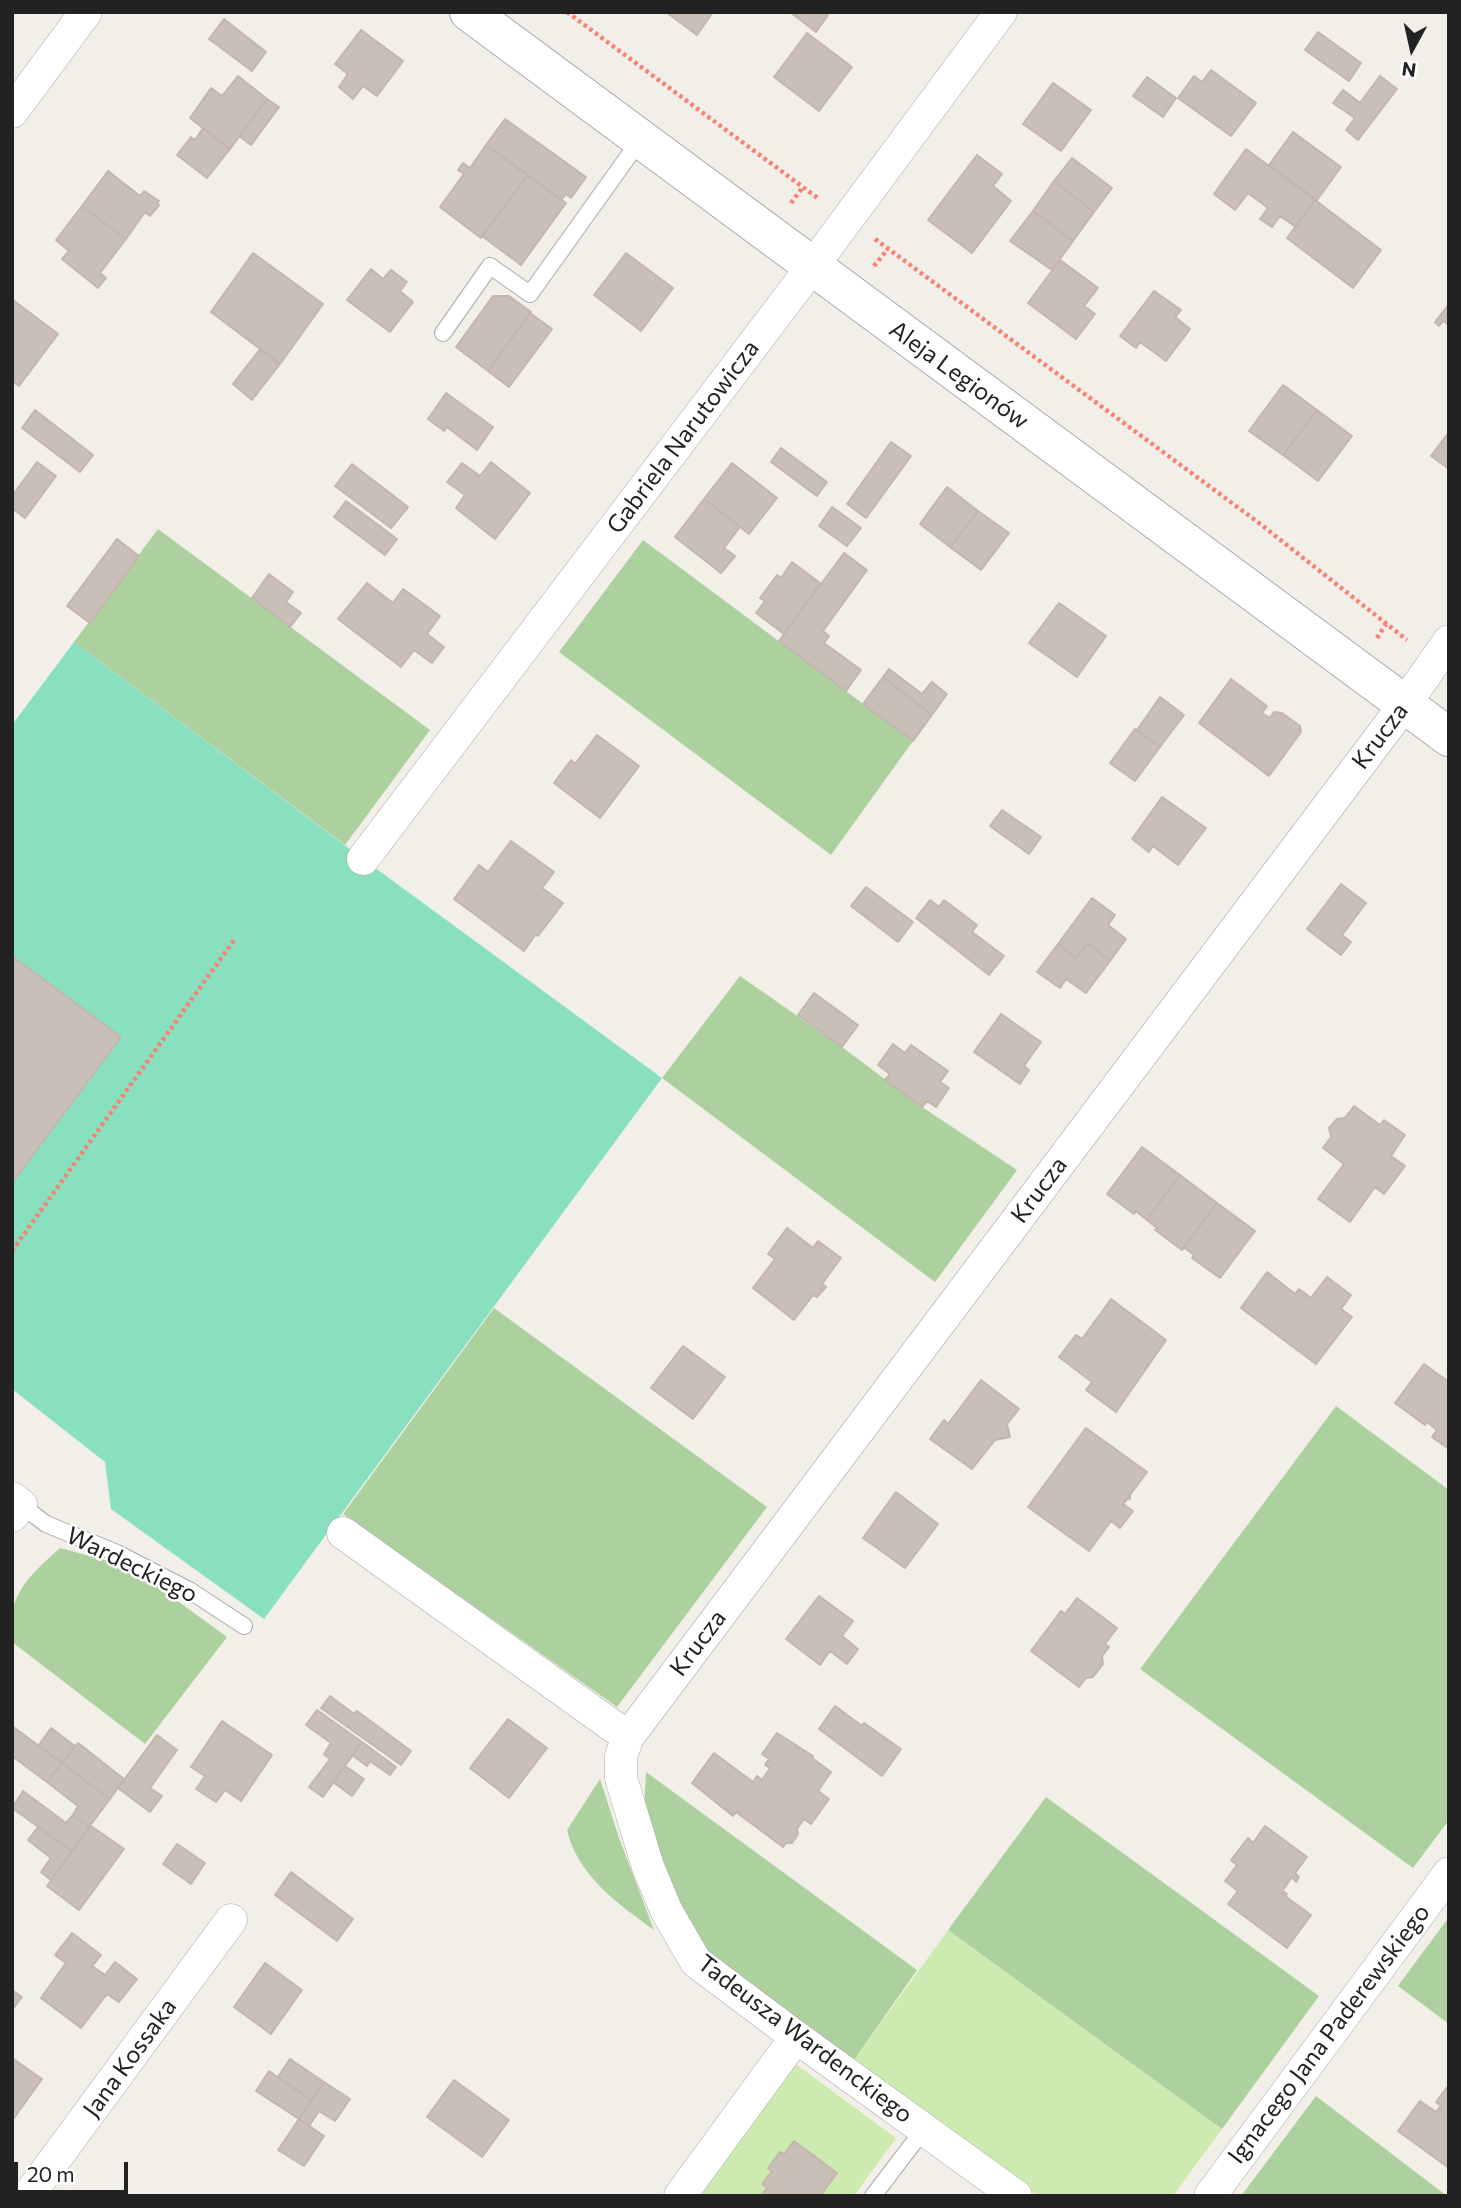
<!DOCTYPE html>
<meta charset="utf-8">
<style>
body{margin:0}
#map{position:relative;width:1461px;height:2208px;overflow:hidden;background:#f2efe9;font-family:Commissioner,sans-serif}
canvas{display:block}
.frame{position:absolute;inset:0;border:14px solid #222;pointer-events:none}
.north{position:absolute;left:1377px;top:14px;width:70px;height:70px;-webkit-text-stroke:5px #fff;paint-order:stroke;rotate:188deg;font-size:19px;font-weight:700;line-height:28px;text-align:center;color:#222}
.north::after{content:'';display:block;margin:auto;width:24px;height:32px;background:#222;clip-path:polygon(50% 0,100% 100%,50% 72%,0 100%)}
.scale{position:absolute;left:14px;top:2162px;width:114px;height:32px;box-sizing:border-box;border:4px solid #222;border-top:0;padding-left:9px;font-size:21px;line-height:24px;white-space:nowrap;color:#222;-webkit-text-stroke:5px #fff;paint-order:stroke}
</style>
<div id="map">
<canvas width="1461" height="2208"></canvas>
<div class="frame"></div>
<div class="north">N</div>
<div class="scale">20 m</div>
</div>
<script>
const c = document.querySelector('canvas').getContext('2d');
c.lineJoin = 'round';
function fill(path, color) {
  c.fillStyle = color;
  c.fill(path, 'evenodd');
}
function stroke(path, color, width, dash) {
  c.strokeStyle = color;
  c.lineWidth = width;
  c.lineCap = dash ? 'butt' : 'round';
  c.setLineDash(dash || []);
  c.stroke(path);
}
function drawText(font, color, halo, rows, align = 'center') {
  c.font = font + ' Commissioner,sans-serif';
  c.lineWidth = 5;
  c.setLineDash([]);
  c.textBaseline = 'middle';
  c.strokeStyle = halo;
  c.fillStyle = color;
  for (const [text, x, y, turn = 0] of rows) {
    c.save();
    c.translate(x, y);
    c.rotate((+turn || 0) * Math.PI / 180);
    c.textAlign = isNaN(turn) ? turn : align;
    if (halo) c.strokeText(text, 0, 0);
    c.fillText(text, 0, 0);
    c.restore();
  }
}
fill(new Path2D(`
 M948,1930L1222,2129L1173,2196H1038L854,2060Z
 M790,2060L896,2138L854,2196H694Z`), '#cdebb0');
fill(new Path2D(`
 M158,529L430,730L345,845L74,642Z
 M643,540L913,741L831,855L559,652Z
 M740,976L842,1047L922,1107L1017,1170L935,1282L662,1078Z
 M494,1308L767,1507L617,1707L343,1514Z
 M1336,1406L1449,1490V1820L1413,1868L1140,1669Z
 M60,1548L131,1567L227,1637L145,1744L12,1642C12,1633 11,1623 12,1614C16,1586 40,1566 60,1548Z
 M646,1772L917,1970L854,2060L699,1945L685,1929L644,1810Z
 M600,1779L619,1838L654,1930C619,1905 577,1875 567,1830Z
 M1046,1797L1319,1996L1222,2129L948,1930Z
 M1449,1917V2024L1398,1986Z
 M1316,2096L1447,2196H1241Z`), '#add19e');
fill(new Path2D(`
 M74,642L363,859L662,1078L264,1619L111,1509L105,1462L12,1389V725Z`), '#88e0be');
const building = new Path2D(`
 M666,12H713L697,35Z
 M790,12H824L828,15L816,32Z
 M224,19L266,52L252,71L209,39Z
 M361,30L403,61L377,96L363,86L353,99L339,87L348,74L335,64Z
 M1318,32L1361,63L1349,81L1305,50Z
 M807,33L852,67L819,111L774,77Z
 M1211,70L1256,103L1231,136L1178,98L1194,76L1202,82Z
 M238,76L267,99L230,149L190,118L211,88L222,96Z
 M1380,76L1397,89L1358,140L1346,130L1355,118L1333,103L1343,90L1360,103Z
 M1147,77L1176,98L1163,117L1133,96Z
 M1053,83L1091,110L1061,151L1023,124Z
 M267,99L279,107L251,145L239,136Z
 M505,119L586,177L571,198L566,194L561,200L486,145Z
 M203,128L230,149L207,178L177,155L191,137L195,140Z
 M1293,132L1341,167L1317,200L1269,165Z
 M486,145L528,175L481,238L440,207L464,174L458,170L463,163L470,168Z
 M1246,149L1315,200L1296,227L1280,216L1272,227L1260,219L1268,208L1248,193L1235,210L1214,194Z
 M977,155L1002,174L993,186L1011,201L972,253L928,220Z
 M1072,158L1112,188L1094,212L1054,181Z
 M108,171L140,196L144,191L159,201L157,203L159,205L150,216L145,212L126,239L82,206Z
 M528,175L566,203L521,265L482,236Z
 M1054,181L1094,212L1073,241L1033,211Z
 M1315,200L1381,250L1353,288L1287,238Z
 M82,206L126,239L100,273L106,278L98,288L62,259L69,251L56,240Z
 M1033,211L1073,241L1052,270L1010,241Z
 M253,253L323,304L280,364L211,312Z
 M626,253L673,288L641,331L594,295Z
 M1060,260L1098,288L1084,306L1095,314L1076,339L1028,303Z
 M371,269L383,279L391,270L407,282L400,291L413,302L390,332L347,300Z
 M1154,291L1181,310L1175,317L1190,329L1166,361L1140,342L1136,348L1120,336Z
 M493,296H509L531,312L488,371L456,347Z
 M13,300L58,334L19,386L12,381Z
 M1449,304V325L1443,321L1439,326L1435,322Z
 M530,313L552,329L509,387L488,371Z
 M260,349L280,364L252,400L233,384Z
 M1283,385L1317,410L1283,455L1249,431Z
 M446,393L493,427L477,450L447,427L444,431L428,419Z
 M35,410L93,455L80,472L22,428Z
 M1317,410L1352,436L1318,481L1283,455Z
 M1449,432V469L1431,456Z
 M891,442L911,456L866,518L847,504Z
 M781,448L827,482L817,496L771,462Z
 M37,462L56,476L25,518L12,508V496Z
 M491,462L530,493L495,539L456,508L465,495L447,482L462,463L480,476Z
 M732,463L777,498L749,534L704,499Z
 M352,464L408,507L391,528L335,486Z
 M947,487L978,511L950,547L920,524Z
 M704,499L740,527L724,548L735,556L721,573L675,537Z
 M346,501L397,539L385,555L334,517Z
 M832,507L861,528L847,546L819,526Z
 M978,511L1009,533L981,570L950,547Z
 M117,539L139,556L90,623L67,606Z
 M844,553L867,570L823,631L829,636L824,643L861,670L846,691L779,641Z
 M792,562L820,583L784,634L756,613L765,601L760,598L777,575L781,578Z
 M269,574L293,592L286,602L301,613L290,627L252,598Z
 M367,583L393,603L403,589L440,616L427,634L444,647L432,663L414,650L401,667L338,619Z
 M1059,603L1106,636L1077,677L1029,643Z
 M889,669L922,694L932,682L947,694L932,715L883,677Z
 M883,677L932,715L913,741L863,704Z
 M1231,679L1267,706L1262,713L1270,718L1274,712L1282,713L1300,726L1301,732L1269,776L1199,723Z
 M1160,697L1184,715L1160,747L1137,730Z
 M1135,729L1160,747L1135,781L1110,763Z
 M597,735L639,766L600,818L554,783L571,760L575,764Z
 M1162,797L1206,828L1178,865L1153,846L1149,852L1132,839Z
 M1002,810L1041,837L1029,854L990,826Z
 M511,841L554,872L542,888L563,903L538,936L536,934L524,951L454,899L479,865L488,872Z
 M1341,884L1366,903L1342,935L1351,942L1341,955L1307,929Z
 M866,887L913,922L898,942L851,906Z
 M1092,898L1115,915L1108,925L1126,939L1110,961L1087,943L1076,958L1058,944Z
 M930,900L939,907L944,900L977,925L972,932L1004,956L989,975L916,918Z
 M1087,943L1110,961L1086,993L1066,979L1060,988L1037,972L1058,944L1076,958Z
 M12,956L121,1037L12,1183Z
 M814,993L858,1025L842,1047L798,1015Z
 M1001,1014L1041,1042L1024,1066L1029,1070L1020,1084L974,1052Z
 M893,1044L905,1053L911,1045L948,1071L940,1082L949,1088L936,1107L927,1101L922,1107L885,1080L890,1074L878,1065Z
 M1354,1106L1380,1125L1384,1120L1405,1135L1391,1156L1405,1166L1384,1194L1375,1187L1350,1222L1318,1199L1344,1164L1323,1148L1331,1137L1329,1128L1337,1119L1345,1118Z
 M1142,1147L1180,1175L1147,1220L1136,1211L1134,1214L1107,1194Z
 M1180,1175L1217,1203L1182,1250L1158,1232L1155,1230L1157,1228L1147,1220Z
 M1217,1203L1255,1231L1220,1278L1192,1258L1194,1255L1189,1251L1184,1248L1182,1250Z
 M787,1228L813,1248L818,1241L841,1258L822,1284L826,1287L817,1297L813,1295L794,1320L753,1288L775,1259L768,1254Z
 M1267,1272L1295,1294L1299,1289L1311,1298L1327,1277L1351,1295L1341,1309L1352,1317L1316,1364L1241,1308Z
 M1111,1299L1166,1340L1116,1412L1086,1390L1092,1382L1059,1357L1076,1335L1082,1339Z
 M683,1346L725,1377L693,1419L651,1388Z
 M1424,1364L1449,1382V1449L1432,1437L1437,1430L1427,1422L1425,1425L1395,1403Z
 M981,1380L1019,1409L1007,1424L1010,1437L995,1440L972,1469L930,1439L944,1420L948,1424Z
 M1086,1428L1147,1472L1130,1495V1499L1128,1498L1123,1504L1133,1511L1120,1528L1111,1521L1089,1551L1028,1507Z
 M896,1492L938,1524L905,1568L863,1538Z
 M819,1596L853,1621L842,1636L858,1649L847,1664L830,1651L820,1665L786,1639Z
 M1077,1598L1117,1628L1105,1644L1109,1647L1102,1656L1103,1664L1093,1677L1086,1678L1079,1687L1031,1651L1061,1611L1065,1614Z
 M330,1696L354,1714L357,1711L411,1751L401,1765L321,1708Z
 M835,1706L862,1726L864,1723L901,1749L882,1776L819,1729Z
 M317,1710L362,1742L323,1797L309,1787L330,1759L324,1754L331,1743L306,1725Z
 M508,1719L547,1748L509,1798L470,1768Z
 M222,1721L272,1755L241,1801L225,1790L216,1802L196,1789L205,1776L191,1767Z
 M12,1726L62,1763L47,1782L12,1756Z
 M51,1728L75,1746L62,1763L39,1745Z
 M777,1733L813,1756L812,1758L831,1772L818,1791L829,1799L811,1824L804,1819L797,1829L798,1834L792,1843H786L783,1847L736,1812L733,1816L692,1783L714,1753L753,1782L757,1776L762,1780L770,1768L765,1765L769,1759L762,1754Z
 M157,1735L177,1750L150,1788L162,1796L150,1812L118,1788Z
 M362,1742L396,1767L390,1775L370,1761L367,1766L352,1755Z
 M78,1743L124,1779L110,1799L62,1763Z
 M62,1763L110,1799L89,1827L73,1815L78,1806L47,1782Z
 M345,1766L364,1779L352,1796L333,1782Z
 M23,1791L66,1823L73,1815L89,1827L72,1851L12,1808Z
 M91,1826L124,1849L79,1910L47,1886Z
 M1265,1826L1307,1857L1295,1873L1299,1877L1296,1882L1292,1877L1281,1893L1283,1894L1284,1892L1287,1894L1285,1896L1311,1915L1287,1948L1228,1904L1238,1891L1225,1881L1237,1865L1231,1860L1248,1838L1253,1843Z
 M38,1827L72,1851L51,1880L41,1872L51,1858L28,1840Z
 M177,1844L205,1863L191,1884L163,1864Z
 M291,1872L353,1919L337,1941L275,1895Z
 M72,1933L101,1955L92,1966L105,1975L115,1962L137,1979L119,2002L107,1994L81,2028L41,1998L66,1963L55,1955Z
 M265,1963L302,1990L271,2034L234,2007Z
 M12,1990L22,1997L12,2010Z
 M12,2058L42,2079L12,2121Z
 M290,2059L324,2082L311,2100L278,2077Z
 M269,2071L311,2100L299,2119L256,2091Z
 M454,2080L509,2120L482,2157L427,2117Z
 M324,2082L350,2099L335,2121L319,2111L309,2126L299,2119Z
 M1448,2086L1449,2087V2168L1398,2131L1420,2101L1436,2112L1441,2106L1436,2102Z
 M299,2119L324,2136L304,2166L278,2150Z
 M794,2141L837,2173L820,2196H761L767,2188L762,2184L772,2171L768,2168L780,2152L784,2154Z`);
fill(building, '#c7bfb8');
stroke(building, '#c4b6ab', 2);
const service = new Path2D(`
 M443,333L490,266L530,294L640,140
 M21,1505L46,1524L117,1553L189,1590L244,1626
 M873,2196L924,2129`);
const minor = new Path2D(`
 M12,112L86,12
 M363,859L812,267L1001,12
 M12,1498L21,1505L12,1516
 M343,1533L628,1737L621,1756V1778L648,1867L667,1912L696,1962L796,2037L1016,2196
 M628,1737L1405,704L1449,641
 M28,2196L231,1920
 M680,2196L796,2037
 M1210,2196L1449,1873`);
const tertiary = new Path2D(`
 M469,12L1449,737`);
stroke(service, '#a9a9a9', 18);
stroke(minor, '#a9a9a9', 33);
stroke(tertiary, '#a9a9a9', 40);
stroke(new Path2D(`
 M567,12L819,199
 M791,203L803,187
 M875,239L1259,523L1407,640
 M874,266L888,249
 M1377,638L1386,624
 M12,1251L234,940`), '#fa8072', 4.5, [3.5, 3.5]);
stroke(service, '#fff', 16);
stroke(minor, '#fff', 32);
stroke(tertiary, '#fff', 38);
drawText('24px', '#222', '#fff', [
 ["Aleja Legionów",959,375,36],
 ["Gabriela Narutowicza",683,437,-53],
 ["Krucza",1380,736,-53],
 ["Krucza",1039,1190,-53],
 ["Wardeckiego",132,1565,26],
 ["Krucza",698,1643,-53],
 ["Ignacego Jana Paderewskiego",1329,2034,-53],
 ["Tadeusza Wardenckiego",805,2039,37],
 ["Jana Kossaka",130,2058,-54]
]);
</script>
